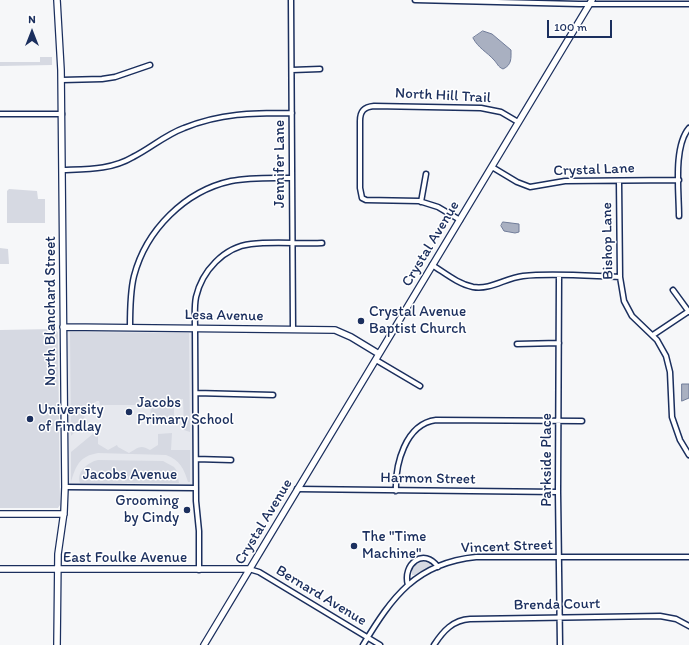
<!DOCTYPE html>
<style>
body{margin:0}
#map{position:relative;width:689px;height:645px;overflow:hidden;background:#f6f7f9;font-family:Itim,sans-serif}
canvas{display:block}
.north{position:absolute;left:12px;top:12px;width:40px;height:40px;-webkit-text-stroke:3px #fff;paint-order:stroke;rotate:0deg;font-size:11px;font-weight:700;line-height:16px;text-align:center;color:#1b2f5e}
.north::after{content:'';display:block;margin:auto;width:14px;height:18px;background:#1b2f5e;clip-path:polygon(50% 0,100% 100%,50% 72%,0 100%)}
.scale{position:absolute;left:547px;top:20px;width:65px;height:18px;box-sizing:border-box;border:2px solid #1b2f5e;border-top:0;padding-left:5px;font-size:12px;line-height:14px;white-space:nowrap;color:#1b2f5e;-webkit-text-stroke:3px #fff;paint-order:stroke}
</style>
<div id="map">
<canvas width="689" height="645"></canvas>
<div class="north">N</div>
<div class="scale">100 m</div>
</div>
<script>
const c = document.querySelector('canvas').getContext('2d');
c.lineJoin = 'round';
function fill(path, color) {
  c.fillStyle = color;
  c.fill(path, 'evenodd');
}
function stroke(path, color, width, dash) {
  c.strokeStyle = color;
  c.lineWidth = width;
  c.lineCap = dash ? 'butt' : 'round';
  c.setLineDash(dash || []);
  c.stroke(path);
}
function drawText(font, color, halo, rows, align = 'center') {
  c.font = font + ' Itim,sans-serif';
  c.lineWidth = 3;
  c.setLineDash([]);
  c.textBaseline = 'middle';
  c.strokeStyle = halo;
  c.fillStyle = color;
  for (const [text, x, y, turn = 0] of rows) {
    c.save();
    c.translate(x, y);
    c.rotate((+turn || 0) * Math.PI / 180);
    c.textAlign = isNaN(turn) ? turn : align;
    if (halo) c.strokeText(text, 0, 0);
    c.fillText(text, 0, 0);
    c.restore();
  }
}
fill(new Path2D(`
 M63,327L195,328L196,488L65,487Z`), '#e6e8ee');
fill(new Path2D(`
 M40,57H52V65L0,66V62H40Z
 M9,189L37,191L38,199H45V223H7V191Z
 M0,248L8,249L9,264H0Z
 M54,329L58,332L60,505L58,508H0V330Z
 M70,332L189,333L190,432L184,430L183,399L174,400V424H162V420H166V417L154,416L153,419L150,420L151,405H100L99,401H97L85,408L84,422L71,436Z
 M94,433L98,436V444L108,450L117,445L118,447L129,453C138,448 140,444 150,450L158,445V434L172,433L171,450H190V482H188C184,469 180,460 166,455L98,453C80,456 76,465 71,482V452Z
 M98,460L163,461L174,467L177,471L179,483H80C76,472 88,462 98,460Z
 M422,561L430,563L431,566L415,575H412V570L415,565Z`), '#d6d9e2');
const water = new Path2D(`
 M483,31L492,34L511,50C511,58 512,65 503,69C498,67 497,63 494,60C487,52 478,48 473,38Z
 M503,222L519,224V232L515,233L504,231L501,226Z
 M682,384H689V398L682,401Z`);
fill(water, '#a9b0c1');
stroke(water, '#707c99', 1);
const street = new Path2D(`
 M291,0L293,329
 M415,0L579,4H689
 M292,70L320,69
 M62,80L102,79L115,77L150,65
 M0,114H62
 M492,167L517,182L530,187L565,181L679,180
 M62,170C87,169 111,170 133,157C151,148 165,135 184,128C221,113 252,113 292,113
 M619,181L620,277L624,301L632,316L657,340L666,356L670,372L672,417L680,440L689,455
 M421,202L426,174
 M679,216C679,192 673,147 689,128
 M460,220L438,207L419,201L366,200L362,198L360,188V121C360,111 364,107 374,106L481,108L501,112L518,122
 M432,265C445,273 458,284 473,287C491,290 505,278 523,276C553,273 589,276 620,277
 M559,276L558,492L560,645
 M673,290L689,312
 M130,327C130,310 130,292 134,276C146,230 185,191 231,181C251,177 272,178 292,178
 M653,335L689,311
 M517,344L559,343
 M376,360L420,386
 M196,393L273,395
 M196,459L231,460
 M65,487L196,488
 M297,489L558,492
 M396,491C395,465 405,424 436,420L582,421
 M249,569L259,572L380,645
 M199,570V531L196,501L195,328C195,318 194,307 196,297C202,271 224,247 251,244C274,241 299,244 322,243
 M408,585C402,564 424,547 438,567
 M363,645C392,597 416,563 476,557H689
 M434,645C443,631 453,620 470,619L660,616L676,619L689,626`);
const secondary = new Path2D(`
 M63,327L335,330L351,337L379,354
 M0,514H64
 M0,569H249
 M57,645L58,554L64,512L65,487L61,70L57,0
 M204,645L592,0`);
stroke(street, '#1b2f5e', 7);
stroke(secondary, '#1b2f5e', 8);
stroke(street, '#fff', 4);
stroke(secondary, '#fff', 5.5);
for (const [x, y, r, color] of [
 [361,321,4,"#1b2f5e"],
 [129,412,4,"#1b2f5e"],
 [30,419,4,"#1b2f5e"],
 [187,510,4,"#1b2f5e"],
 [354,546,4,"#1b2f5e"]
]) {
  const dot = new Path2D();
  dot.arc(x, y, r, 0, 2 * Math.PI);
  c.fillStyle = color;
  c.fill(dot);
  stroke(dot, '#fff', 1.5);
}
drawText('15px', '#1b2f5e', '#fff', [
 ["North Hill Trail",443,96,3],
 ["Jennifer Lane",280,164,-90],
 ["Crystal Lane",594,170,-2],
 ["Bishop Lane",608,241,-91],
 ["Crystal Avenue",431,244,-59],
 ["North Blanchard Street",51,311,-90],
 ["Lesa Avenue",224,316,1],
 ["Parkside Place",547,460,-90],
 ["Jacobs Avenue",130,475],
 ["Harmon Street",428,479,1],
 ["Crystal Avenue",264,522,-59],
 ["Vincent Street",507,547,-2],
 ["East Foulke Avenue",125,558],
 ["Bernard Avenue",321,596,31],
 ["Brenda Court",557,605,-1]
]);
drawText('15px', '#1b2f5e', '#fff', [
 ["Crystal Avenue",369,312],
 ["Baptist Church",369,329],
 ["Jacobs",137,403],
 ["Primary School",137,420],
 ["University",38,410],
 ["of Findlay",38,427],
 ["Grooming",179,501,"right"],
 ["by Cindy",179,518,"right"],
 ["The \"Time",362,537],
 ["Machine\"",362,554]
], 'left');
</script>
